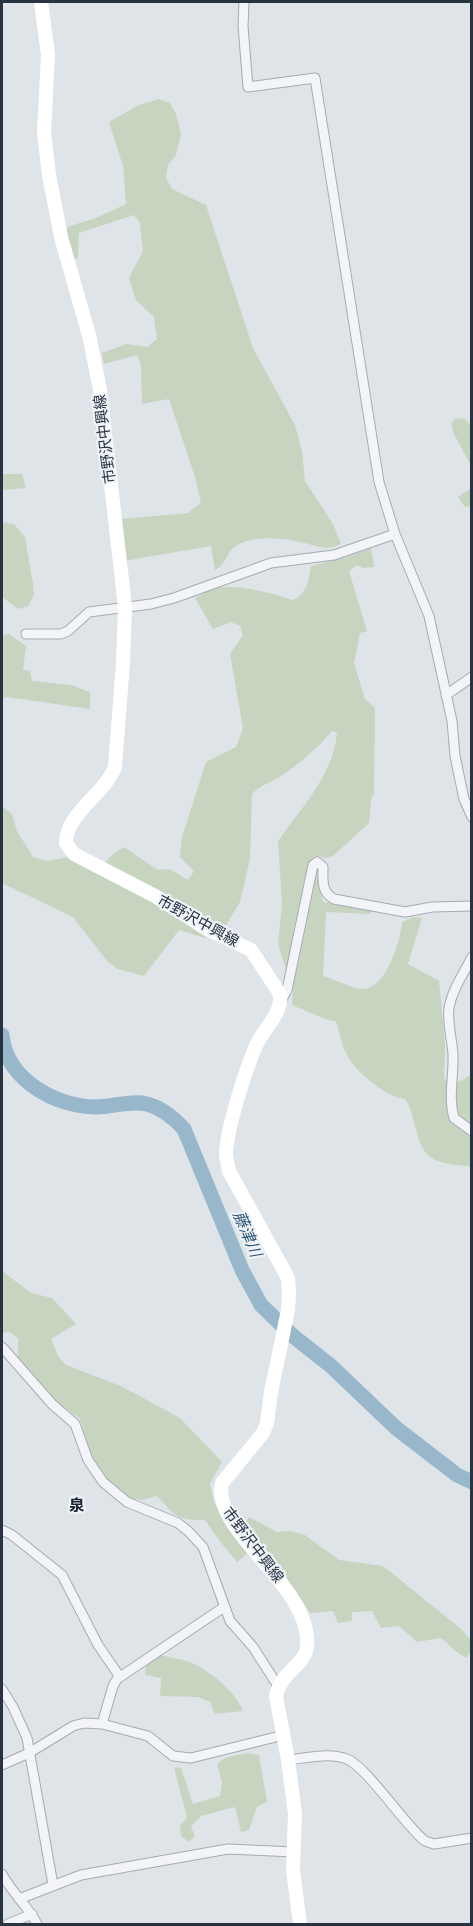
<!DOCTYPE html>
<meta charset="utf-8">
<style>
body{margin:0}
#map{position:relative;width:473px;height:1926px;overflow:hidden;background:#dfe4e9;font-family:Lato,sans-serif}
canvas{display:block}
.frame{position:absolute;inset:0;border:3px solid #273341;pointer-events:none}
</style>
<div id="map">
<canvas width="473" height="1926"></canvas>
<div class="frame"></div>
</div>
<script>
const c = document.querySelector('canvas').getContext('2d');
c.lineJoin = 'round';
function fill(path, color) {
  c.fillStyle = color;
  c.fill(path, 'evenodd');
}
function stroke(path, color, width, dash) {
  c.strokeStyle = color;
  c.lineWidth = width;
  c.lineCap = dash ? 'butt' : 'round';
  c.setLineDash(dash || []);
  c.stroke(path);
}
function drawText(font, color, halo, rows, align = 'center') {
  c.font = font + ' Lato,"Noto Sans JP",sans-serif';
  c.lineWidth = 4.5;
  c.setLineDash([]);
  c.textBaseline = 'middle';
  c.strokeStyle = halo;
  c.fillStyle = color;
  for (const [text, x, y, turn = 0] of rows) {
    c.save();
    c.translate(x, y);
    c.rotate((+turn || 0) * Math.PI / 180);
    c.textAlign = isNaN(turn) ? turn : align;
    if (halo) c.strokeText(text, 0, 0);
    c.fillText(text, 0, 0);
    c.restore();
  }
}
fill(new Path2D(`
 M158,99L170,103L176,114L181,134L176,155L168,165L166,178L172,189L206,205L253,348L295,425L302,451L305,481L333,524L341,544C325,552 316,545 300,542C283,538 261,536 244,542C224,549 230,562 215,570L211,546L124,561L121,519L188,513L201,502L195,477L169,399L142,404L141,365L137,355L104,364L102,353L126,344L147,347L157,339L154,317L136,300L129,278L143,251L140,223L134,215L79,233L78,259L72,258L66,238L67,227L96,218L126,204L123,166L109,122L137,106Z
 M456,418L465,419L471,425V466L454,434L451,423Z
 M2,474H22L26,488L2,490Z
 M471,488V506L465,507L458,497Z
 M2,522L14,524L25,537L33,584L34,595L28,606L18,609L2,597Z
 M371,548L374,567L363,568L357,565L349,571L367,631L360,633L354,663L365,699L375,708L374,793L371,800L369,823L334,855L327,858L315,856L311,859L307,871L317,875L323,902L369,908L372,912L369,914L326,912L323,976C334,979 355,990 364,989C386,988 401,940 402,922L413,917L422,918L408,964L439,981L445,1044L444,1079L456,1083L471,1075V1167C461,1165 448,1165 438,1161C414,1154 418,1117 405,1099C387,1098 353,1070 346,1053C341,1043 339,1031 336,1021L328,1020L292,1005L293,991L278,944L282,904L278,841C302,807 333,775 337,733L332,731C319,747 299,764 281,776C271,783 261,784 252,794L250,859L240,902L225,927L213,926L205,938L179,930L144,976L118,969L108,962L73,917L2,883V806L12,814L17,831L33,857L46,861L69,857L95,873L112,855L124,847L158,870L170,869L188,880L194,871L180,857L182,837L206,762L236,747L243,728L230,654L243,635L240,626L231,622L213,629L195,598C202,595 210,589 217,588C239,584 273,594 293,600C307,594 309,580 311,566L347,557Z
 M9,634L26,646L23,670L30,671L32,681L71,685L90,692V709L7,697L2,698V635Z
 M2,1271L31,1293L52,1298L76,1324L51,1339L58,1356L66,1365L121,1386L180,1418L222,1462L210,1484L214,1502L249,1552L237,1562L219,1540L205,1520C176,1520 177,1517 157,1496L142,1500L132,1499L119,1493L103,1476L92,1460L80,1419L58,1403L18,1357V1339L10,1332L2,1333Z
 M249,1517L277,1532L290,1531L305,1535L339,1560L383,1566L460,1628L471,1640V1652L466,1658L458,1653L441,1638L417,1642L399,1626L381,1628L372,1611L352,1612V1621L338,1623L333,1611L310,1613L271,1555L247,1529L245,1523Z
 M161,1655C171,1658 183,1659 192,1663C211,1672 235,1691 243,1711L215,1714L210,1702L198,1697L160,1696L161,1678L145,1675L146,1664Z
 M246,1753L259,1755L267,1802L257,1807L249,1830L241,1832L235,1807L201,1816L191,1826L195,1836L189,1842L181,1836L180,1826L187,1817L175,1772V1767L181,1768L193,1804L220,1796L222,1782L217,1764L225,1758Z`), '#c7d4c0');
stroke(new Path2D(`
 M2,1035C6,1079 55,1107 96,1107C112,1107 132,1100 147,1104C162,1108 173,1117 184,1129L242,1270L261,1305L293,1336L331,1366L396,1428L457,1475L472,1482`), '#98b7cb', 15);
const street = new Path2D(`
 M244,2L243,26L248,87L315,78L379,482L395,534L429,616L452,721L455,756L464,799L472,817
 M26,634H61L68,631L89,612L151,604L174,598L271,563L334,555L395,534
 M446,695L472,677
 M472,957C464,973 452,990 449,1008C447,1022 452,1039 453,1054C454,1075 448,1097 454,1118L472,1131
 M281,1001L287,990L313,865L317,862L323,867C323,880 321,892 334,899L405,912L432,907L472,906
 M2,1347L52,1404L75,1424L88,1460L103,1482L127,1502L178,1523L188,1531L203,1547L230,1621L253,1647L278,1686
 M2,1530L12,1535L62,1575L98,1645L120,1677
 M2,1689L13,1707L27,1738L53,1885
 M102,1724L113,1686L117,1679L224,1607
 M288,1760C306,1758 327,1753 344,1758C365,1763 404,1825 425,1841L434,1844L472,1838
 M2,1765L29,1753L73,1726L84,1723L102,1724L148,1736L173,1756L191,1758L284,1735
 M2,1874C12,1893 28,1906 37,1924
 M19,1899L81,1875L228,1849L294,1852
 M8,1924L32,1914`);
stroke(street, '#a4abb3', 11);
stroke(street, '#f2f4f7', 9);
stroke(new Path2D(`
 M41,2L48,55L44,133L49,175L61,237L90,339L100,390L122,580L125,608L123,663L115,767C105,794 66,813 66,843L74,854L155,896L207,929L251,950L280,994C283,1014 262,1030 255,1048C245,1071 227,1129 226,1153C226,1159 228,1165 229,1171L288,1278L289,1293L288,1310L271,1392L267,1423L263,1433L222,1483C210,1531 312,1585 307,1646C306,1665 281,1671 276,1696L288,1760L295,1814L293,1870L300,1924`), '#fff', 14);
drawText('15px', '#273341', '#eff3f7', [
 ["市野沢中興線",105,439,-97],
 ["市野沢中興線",198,921,29],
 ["市野沢中興線",253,1545,53]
]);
drawText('italic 16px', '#2f5777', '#eff3f7', [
 ["藤津川",247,1234,67]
]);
drawText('bold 16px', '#192432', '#eff3f7', [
 ["泉",77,1506]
]);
</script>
